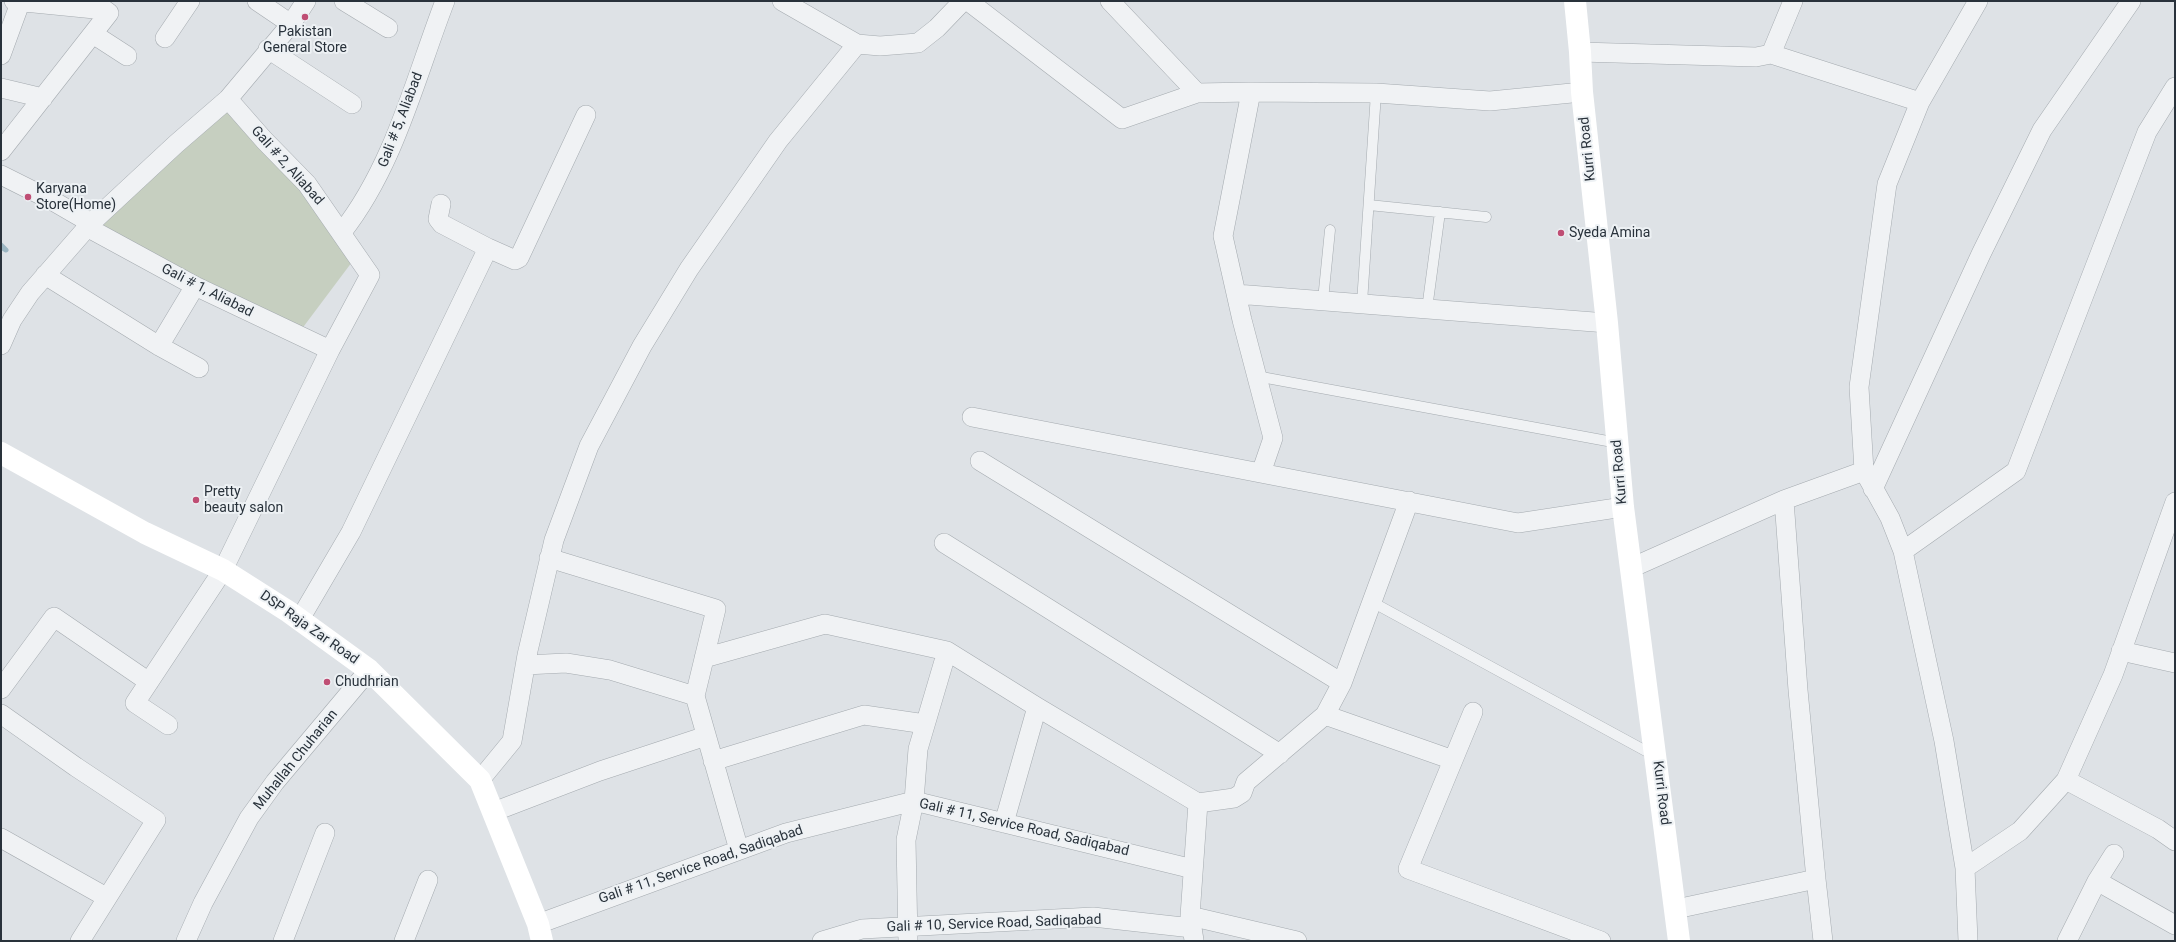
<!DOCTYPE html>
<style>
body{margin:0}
#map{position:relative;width:2176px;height:942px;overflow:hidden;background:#dee2e6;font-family:Roboto,sans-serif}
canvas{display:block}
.frame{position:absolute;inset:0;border:2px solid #29323b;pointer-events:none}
</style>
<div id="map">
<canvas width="2176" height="942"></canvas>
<div class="frame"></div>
</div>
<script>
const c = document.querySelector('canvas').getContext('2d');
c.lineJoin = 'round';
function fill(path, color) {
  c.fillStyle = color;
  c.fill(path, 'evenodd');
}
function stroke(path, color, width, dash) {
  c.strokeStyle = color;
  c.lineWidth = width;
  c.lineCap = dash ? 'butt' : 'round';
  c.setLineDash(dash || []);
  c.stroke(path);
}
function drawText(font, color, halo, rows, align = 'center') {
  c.font = font + ' Roboto,sans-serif';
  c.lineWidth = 4;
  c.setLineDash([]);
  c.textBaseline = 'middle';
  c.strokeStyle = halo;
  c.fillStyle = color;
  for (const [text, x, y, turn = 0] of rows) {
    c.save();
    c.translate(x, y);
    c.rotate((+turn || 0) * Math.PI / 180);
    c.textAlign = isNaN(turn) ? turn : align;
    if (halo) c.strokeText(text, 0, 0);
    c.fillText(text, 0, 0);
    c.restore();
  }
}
fill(new Path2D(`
 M227,105L311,198L352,262L301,330L95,225Z`), '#c6cfc0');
stroke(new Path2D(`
 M1,245L6,250L1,247`), '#9cb6c2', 5);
const lane = new Path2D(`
 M1369,205L1486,217
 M1323,300L1330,230
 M1362,303L1376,93
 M1427,309L1440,212
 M1256,376L1618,443
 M1372,602L1655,756`);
const street = new Path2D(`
 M257,1L291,24
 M344,1L388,28
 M782,1L857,44L880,46L918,43L937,28L963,1
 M968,1L1122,119L1197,93L1251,92L1376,93L1490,101L1582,92
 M1110,1L1197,93
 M93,34L127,56
 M165,38L190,1
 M268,49L352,104
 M1580,52L1756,57L1771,54L1920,102
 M1771,54L1793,1
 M1,55L20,3
 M1,88L43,98
 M1251,92L1223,236L1242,320L1273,438L1261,473
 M1,151L109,13L105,10L14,1
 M1,175L53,201L91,223
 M441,204L438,219L442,224L488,248
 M91,223L94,231L195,286L330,350
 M342,232C394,166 415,79 445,1
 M45,275L159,346L199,368
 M1236,294L1607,323
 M1,345L12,320L30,293L91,223L176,144L228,99L291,24L306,1
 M159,346L195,286
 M972,417L1518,523L1623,507
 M980,461L1342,683
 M1864,471L1859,387L1887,184L1920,102L1978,1
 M1873,489L1981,254L2042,130L2131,1
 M1784,500L1798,690L1816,879
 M1409,501L1342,683L1325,715L1453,760
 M944,543L1280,754
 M1903,551L2016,471L2147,132L2175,87
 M549,558L716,609L695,696L739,850
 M1631,568L1784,500L1864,471L1890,518L1903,551L1944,741L1965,868L1968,941
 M300,619L351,532L488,248L515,260L519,258L586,115
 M2121,651L2175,663
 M704,658L825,624L947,651L1037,707L1198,803L1234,798L1242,793L1246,782L1325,715
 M525,665L566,663L610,670L695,696
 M1,689L54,617L149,682
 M1473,712L1408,869L1601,941
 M1,714L76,767L156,820L80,941
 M168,725L135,703L223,570L330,350L370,275L307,184L264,140L228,99
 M713,761L864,715L925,724
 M480,780L512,741L527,655L554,540L589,446L642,346L689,269L778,141L857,44
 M2066,780L2158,829L2175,841
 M493,812L600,771L706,736
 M1004,823L1037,707
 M1,838L106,897
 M1965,868L2020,831L2066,780L2113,675L2175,502
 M2097,881L2114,854
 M1676,909L1816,879L1823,941
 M1190,916L1297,941
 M538,924L786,833L914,801L1193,869
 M1194,940L1190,916L1198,803
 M186,941L203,903L249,818L275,782L369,670
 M283,941L325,833
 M404,941L428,880
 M822,941L862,929L1093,917L1192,928
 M908,941L906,840L914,801L918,749L947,651
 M2067,941L2097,881L2175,925`);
stroke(lane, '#a4aaaf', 11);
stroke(street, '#a4aaaf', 20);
stroke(lane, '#f0f2f4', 10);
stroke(street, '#f0f2f4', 19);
stroke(new Path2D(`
 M1575,1L1580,52L1582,92L1607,323L1623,507L1679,941
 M1,453L145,533L223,570L289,612L369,670L480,780L538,924L542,941`), '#fff', 22);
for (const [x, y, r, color] of [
 [305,17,4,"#bf4e74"],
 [28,197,4,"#bf4e74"],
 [1561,233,4,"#bf4e74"],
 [196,500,4,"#bf4e74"],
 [327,682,4,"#bf4e74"]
]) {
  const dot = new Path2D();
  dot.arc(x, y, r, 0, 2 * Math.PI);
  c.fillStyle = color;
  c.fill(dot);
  stroke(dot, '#edf1f4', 1.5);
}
drawText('14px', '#29323b', '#edf1f4', [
 ["Pakistan",305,32,"center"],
 ["General Store",305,48,"center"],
 ["Karyana",36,189],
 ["Store(Home)",36,205],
 ["Syeda Amina",1569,233],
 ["Pretty",204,492],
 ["beauty salon",204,508],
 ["Chudhrian",335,682]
], 'left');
drawText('14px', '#29323b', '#edf1f4', [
 ["Gali # 5, Aliabad",401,120,-69],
 ["Kurri Road",1588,149,-96],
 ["Gali # 2, Aliabad",287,166,48],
 ["Gali # 1, Aliabad",207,291,27],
 ["Kurri Road",1620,472,-95],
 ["DSP Raja Zar Road",309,628,35],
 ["Muhallah Chuharian",296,760,-51],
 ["Kurri Road",1661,793,83],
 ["Gali # 11, Service Road, Sadiqabad",1024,828,13],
 ["Gali # 11, Service Road, Sadiqabad",701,865,-19],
 ["Gali # 10, Service Road, Sadiqabad",994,924,-2]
]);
</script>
